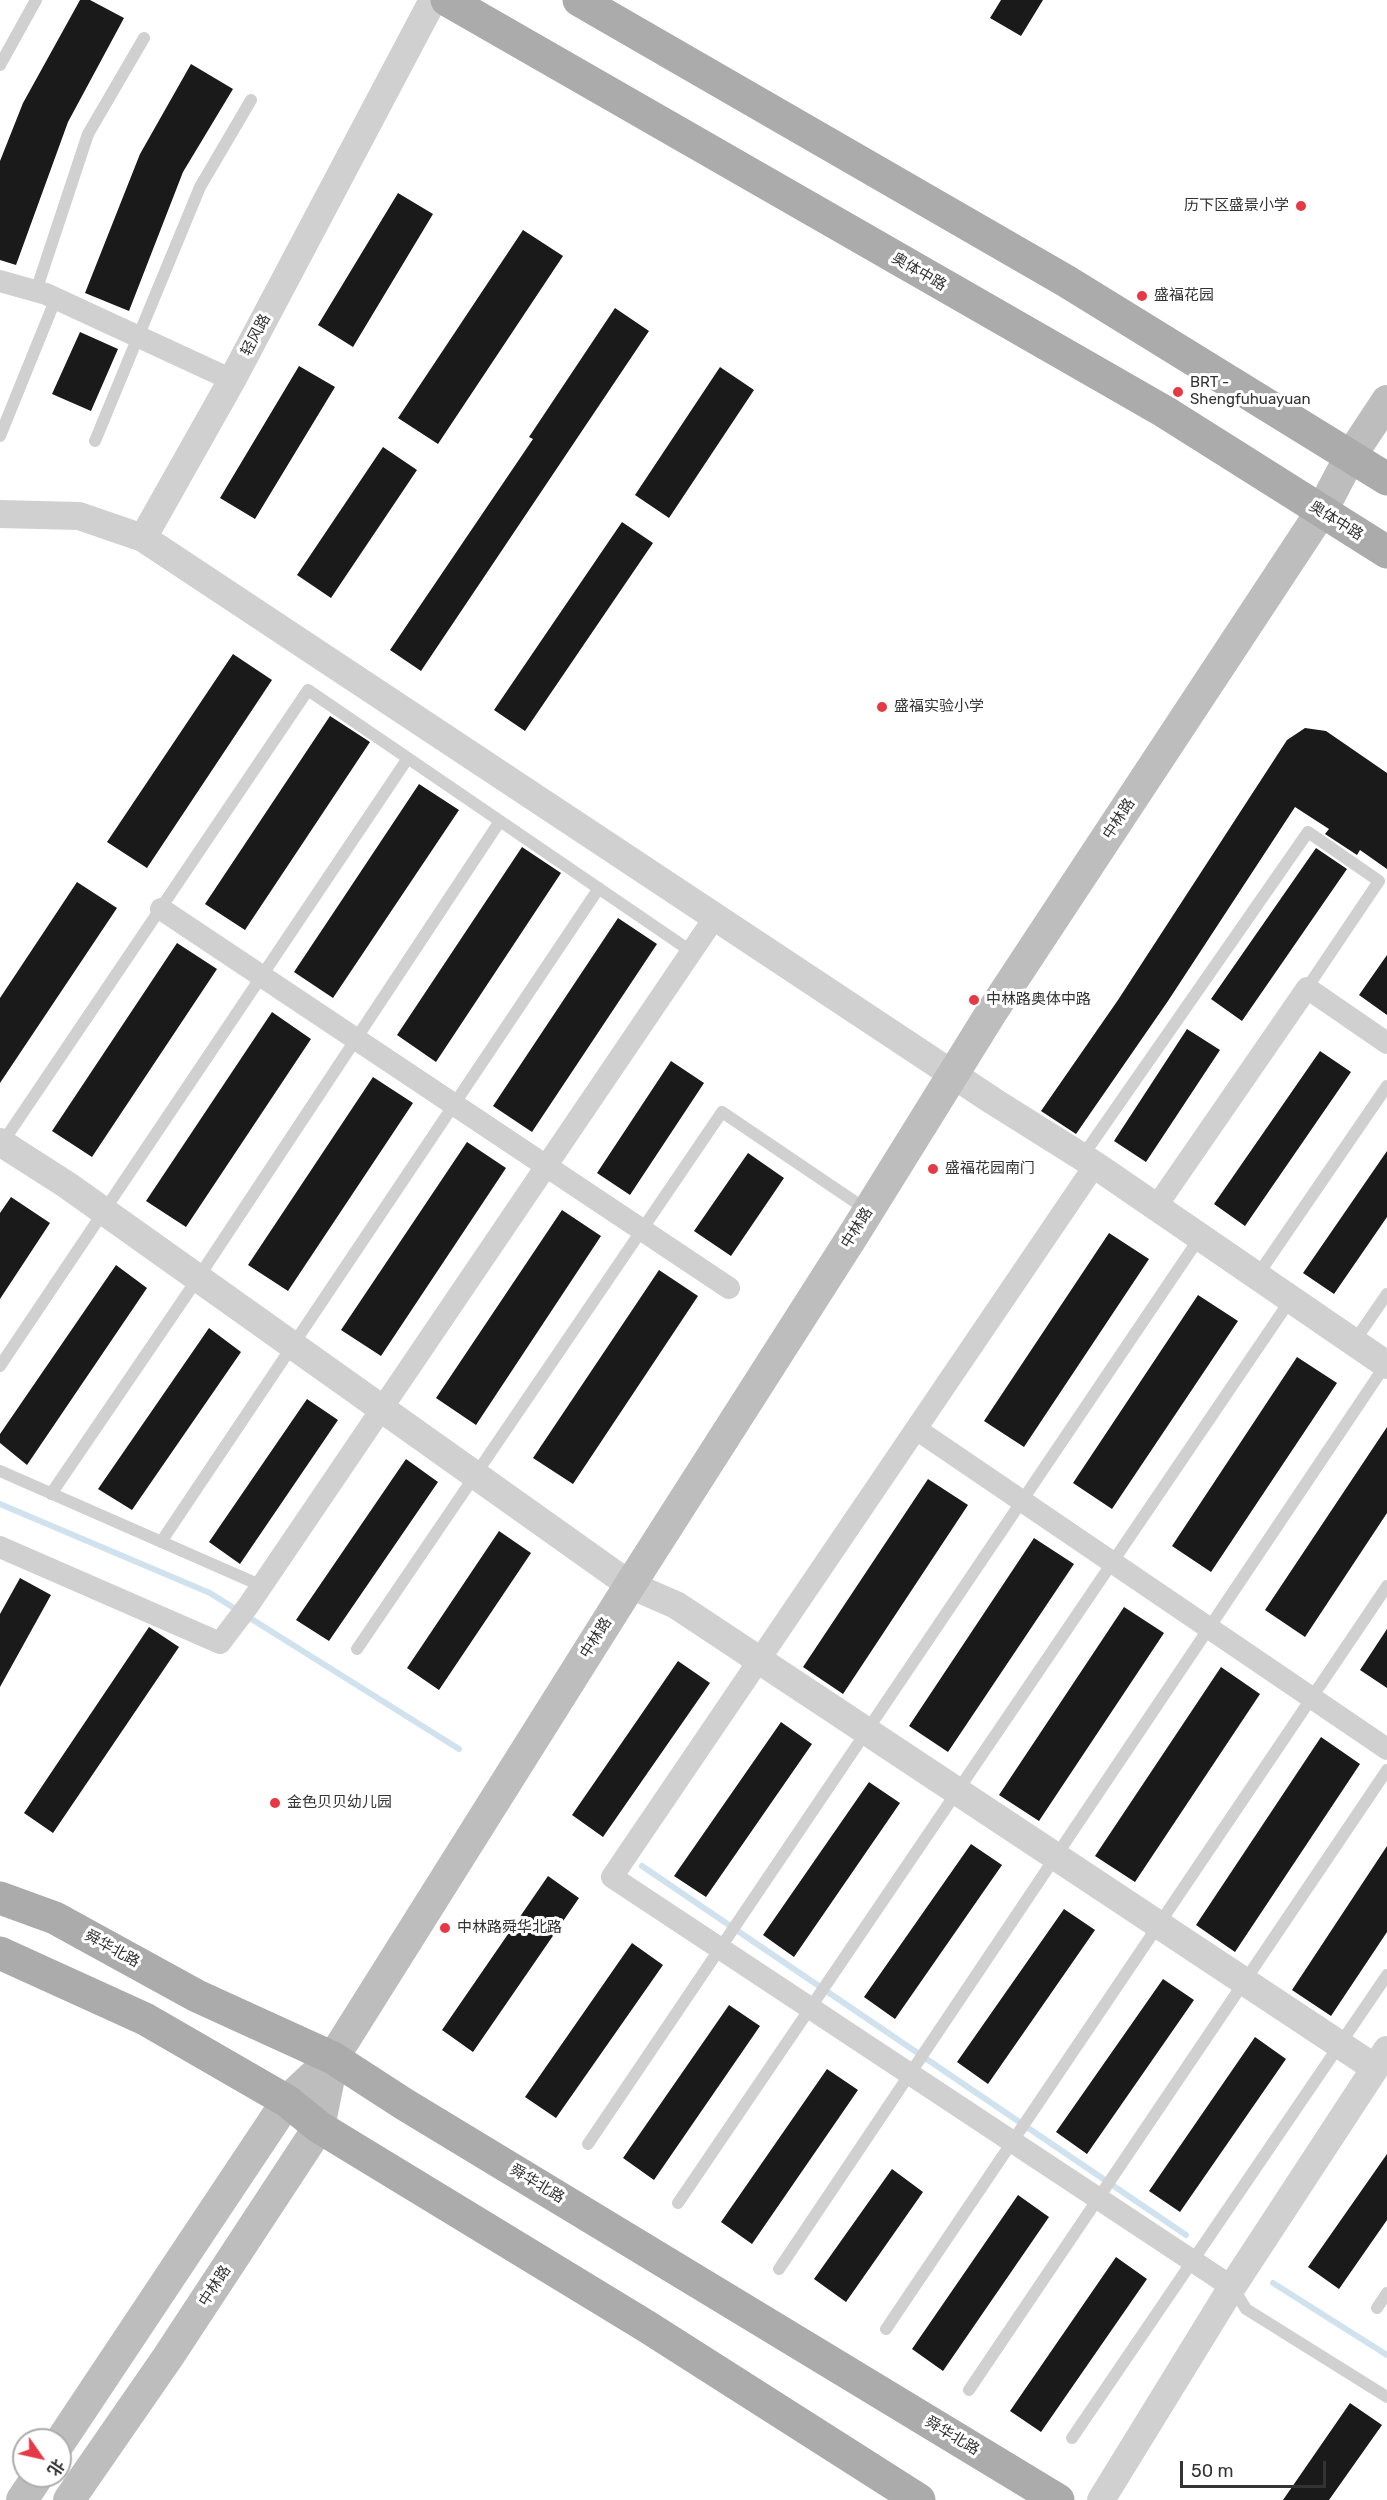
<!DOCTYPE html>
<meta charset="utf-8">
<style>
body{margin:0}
#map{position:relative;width:1387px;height:2500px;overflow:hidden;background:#fff;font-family:Rubik,"Noto Sans SC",sans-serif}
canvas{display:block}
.north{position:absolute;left:12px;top:2428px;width:60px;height:60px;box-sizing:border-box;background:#fff;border:2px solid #adadad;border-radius:50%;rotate:124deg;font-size:16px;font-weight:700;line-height:24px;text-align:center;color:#333}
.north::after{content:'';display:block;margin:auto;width:21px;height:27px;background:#e63946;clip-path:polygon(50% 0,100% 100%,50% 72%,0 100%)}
.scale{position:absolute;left:1180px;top:2461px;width:146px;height:27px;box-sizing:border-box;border:3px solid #333;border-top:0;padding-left:8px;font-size:18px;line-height:21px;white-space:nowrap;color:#333;-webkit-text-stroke:4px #fff;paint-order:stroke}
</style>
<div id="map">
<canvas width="1387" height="2500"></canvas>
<div class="north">北</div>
<div class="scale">50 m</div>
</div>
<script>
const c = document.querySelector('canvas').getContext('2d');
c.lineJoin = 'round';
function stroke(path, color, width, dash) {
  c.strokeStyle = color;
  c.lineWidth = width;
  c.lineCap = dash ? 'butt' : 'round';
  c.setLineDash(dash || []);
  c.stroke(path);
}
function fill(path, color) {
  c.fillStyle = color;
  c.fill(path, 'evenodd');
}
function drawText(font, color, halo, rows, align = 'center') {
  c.font = font + ' Rubik,"Noto Sans SC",sans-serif';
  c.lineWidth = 6;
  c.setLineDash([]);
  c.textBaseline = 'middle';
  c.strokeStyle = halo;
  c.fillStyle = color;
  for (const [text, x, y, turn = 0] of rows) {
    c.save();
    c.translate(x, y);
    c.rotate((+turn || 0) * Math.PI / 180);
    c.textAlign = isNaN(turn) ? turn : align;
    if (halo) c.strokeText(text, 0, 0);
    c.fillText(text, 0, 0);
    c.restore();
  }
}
stroke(new Path2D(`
 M0,1504L210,1593L459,1749
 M642,1866L1186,2235
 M1273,2283L1387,2355`), '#cfe2ee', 6);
fill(new Path2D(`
 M80,0H90L124,18L68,122L16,265L0,260V161L23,103Z
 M1001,0H1043L1021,36L990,18Z
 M191,64L233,89L183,172L129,311L85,293L140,154Z
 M398,193L433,214L353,347L318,325Z
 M523,230L563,256L438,444L398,418Z
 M615,308L649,331L421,671L390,650L533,439L529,437Z
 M80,332L118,349L91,411L52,394Z
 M299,366L335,387L255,519L220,498Z
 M720,367L754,390L669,518L635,495Z
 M383,447L417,470L331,598L297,575Z
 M622,522L653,543L525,731L494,710Z
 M233,654L272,680L147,868L107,842Z
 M330,716L370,742L245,930L205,904Z
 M1305,728L1326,731L1387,773V869L1360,850L1357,855L1325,834L1329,829L1295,807L1168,1001L1076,1134L1041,1111L1118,1000L1287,740Z
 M419,784L459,810L333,998L294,972Z
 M522,847L561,873L436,1062L397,1035Z
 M1316,848L1347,869L1242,1021L1211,999Z
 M77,882L117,908L0,1083V998Z
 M618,918L657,944L532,1132L493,1106Z
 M177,943L217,969L92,1157L52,1131Z
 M1387,955V1015L1359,995Z
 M272,1012L311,1039L186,1227L146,1201Z
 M1187,1029L1220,1050L1146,1162L1114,1141Z
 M1320,1051L1351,1072L1245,1226L1214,1204Z
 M671,1061L704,1083L630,1195L597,1173Z
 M373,1077L413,1103L288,1291L248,1265Z
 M467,1142L506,1168L381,1356L341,1330Z
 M1387,1151V1217L1334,1294L1303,1273Z
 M748,1153L784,1178L731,1256L694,1231Z
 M11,1197L50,1223L0,1299V1213Z
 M562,1210L601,1236L476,1425L436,1398Z
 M1109,1233L1149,1259L1024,1447L984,1421Z
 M116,1265L147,1288L27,1465L0,1443V1434Z
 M659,1270L698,1296L573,1484L533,1458Z
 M1198,1295L1238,1321L1112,1509L1073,1483Z
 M209,1328L241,1352L132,1510L98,1489Z
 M1297,1357L1337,1383L1211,1572L1172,1546Z
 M307,1399L338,1420L240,1564L209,1542Z
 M1387,1427V1513L1305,1637L1265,1610Z
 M406,1459L438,1482L329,1641L296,1620Z
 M928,1479L968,1505L843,1694L803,1667Z
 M499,1531L531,1553L439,1690L407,1668Z
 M1034,1538L1074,1564L948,1752L909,1726Z
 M20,1578L51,1595L0,1687V1614Z
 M1124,1607L1164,1633L1039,1821L999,1795Z
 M149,1627L179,1647L53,1833L24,1813Z
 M1387,1629V1688L1360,1670Z
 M678,1661L710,1683L603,1837L572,1815Z
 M1221,1667L1260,1694L1135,1882L1095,1856Z
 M781,1722L812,1744L706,1897L674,1876Z
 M1321,1737L1360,1764L1235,1952L1196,1925Z
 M869,1782L900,1803L794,1957L763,1935Z
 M971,1844L1002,1865L895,2019L864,1997Z
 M1387,1846V1932L1331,2016L1292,1990Z
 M548,1876L579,1898L473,2052L442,2030Z
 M1064,1909L1095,1930L988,2084L957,2062Z
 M632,1943L663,1965L556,2118L525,2097Z
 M1163,1979L1194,2000L1087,2154L1056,2132Z
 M729,2005L760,2026L654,2180L623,2158Z
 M1255,2037L1286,2059L1180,2212L1149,2191Z
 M827,2069L858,2090L752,2244L721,2222Z
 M1387,2154V2220L1339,2289L1308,2267Z
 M892,2169L923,2192L846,2302L814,2279Z
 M1018,2195L1049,2217L943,2371L912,2349Z
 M1116,2257L1147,2279L1041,2432L1010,2411Z
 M1350,2403L1382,2425L1329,2500H1283Z`), '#1a1a1a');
stroke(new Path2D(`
 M0,65L36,0
 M0,436L56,298L36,291L88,134L144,38
 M95,441L200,187L251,100
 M1,1145L308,690L692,952
 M1082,1157L1308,832L1379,881L1307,988
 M1257,1276L1387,1086
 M1354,1342L1387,1294
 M0,1366L408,758
 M0,1471L262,1586
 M51,1494L198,1278L500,821
 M161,1542L599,888
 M357,1649L722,1112L867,1210
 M588,2144L1200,1237
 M678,2203L1291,1299
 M779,2269L1386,1364
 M1233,2288L1246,2309L1387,2397
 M1377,2308L1387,2293
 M886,2329L1387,1586
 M969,2390L1387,1770
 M1072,2438L1387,1975`), '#d0d0d0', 12);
stroke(new Path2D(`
 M0,281L46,294L232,380
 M161,909L729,1288
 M1095,1165L612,1877L1232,2287
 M1156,1207L1307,988L1387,1043
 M916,1429L1387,1749
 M0,1547L220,1643L248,1606L715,917`), '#d0d0d0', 22);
stroke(new Path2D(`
 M0,514L79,516L143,538L232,380L433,0
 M143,538L993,1101L1095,1165L1387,1365
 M0,1142L67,1185L630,1585L676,1605L1375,2068
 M1101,2500L1232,2287L1387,2050`), '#d0d0d0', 28);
stroke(new Path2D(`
 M60,2442L287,2101L333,2058L630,1585L854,1234L991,1013L1321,512L1350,457L1387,401
 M22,2500L38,2476
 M69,2500L168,2357L319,2127L333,2058`), '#bdbdbd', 32);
stroke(new Path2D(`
 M447,0L1165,412L1387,552
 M579,0L1066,281L1387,479
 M0,1898L55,1918L197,1996L333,2058L404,2104L1058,2500
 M0,1953L145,2019L287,2101L319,2127L646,2326L919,2500`), '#ababab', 33);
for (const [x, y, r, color] of [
 [1301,206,6,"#e63946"],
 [1142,296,6,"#e63946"],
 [1178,392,6,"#e63946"],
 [882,707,6,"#e63946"],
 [974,1000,6,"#e63946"],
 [933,1169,6,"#e63946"],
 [275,1803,6,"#e63946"],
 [445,1928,6,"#e63946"]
]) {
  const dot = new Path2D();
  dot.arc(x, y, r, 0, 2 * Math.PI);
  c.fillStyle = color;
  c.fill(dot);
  stroke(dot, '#fff', 2);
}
drawText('15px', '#333', '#fff', [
 ["历下区盛景小学",1289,206,"right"],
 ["盛福花园",1154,296],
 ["BRT -",1190,383],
 ["Shengfuhuayuan",1190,400],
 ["盛福实验小学",894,707],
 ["中林路奥体中路",986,1000],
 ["盛福花园南门",945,1169],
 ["金色贝贝幼儿园",287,1803],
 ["中林路舜华北路",457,1928]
], 'left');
drawText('15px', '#333', '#fff', [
 ["奥体中路",919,272,30],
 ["轻风路",256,335,-62],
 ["奥体中路",1336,521,32],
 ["中林路",1119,819,-57],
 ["中林路",857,1228,-58],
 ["中林路",596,1638,-58],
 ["舜华北路",112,1949,29],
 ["舜华北路",537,2184,31],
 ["中林路",215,2286,-57],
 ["舜华北路",952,2436,31]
]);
</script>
